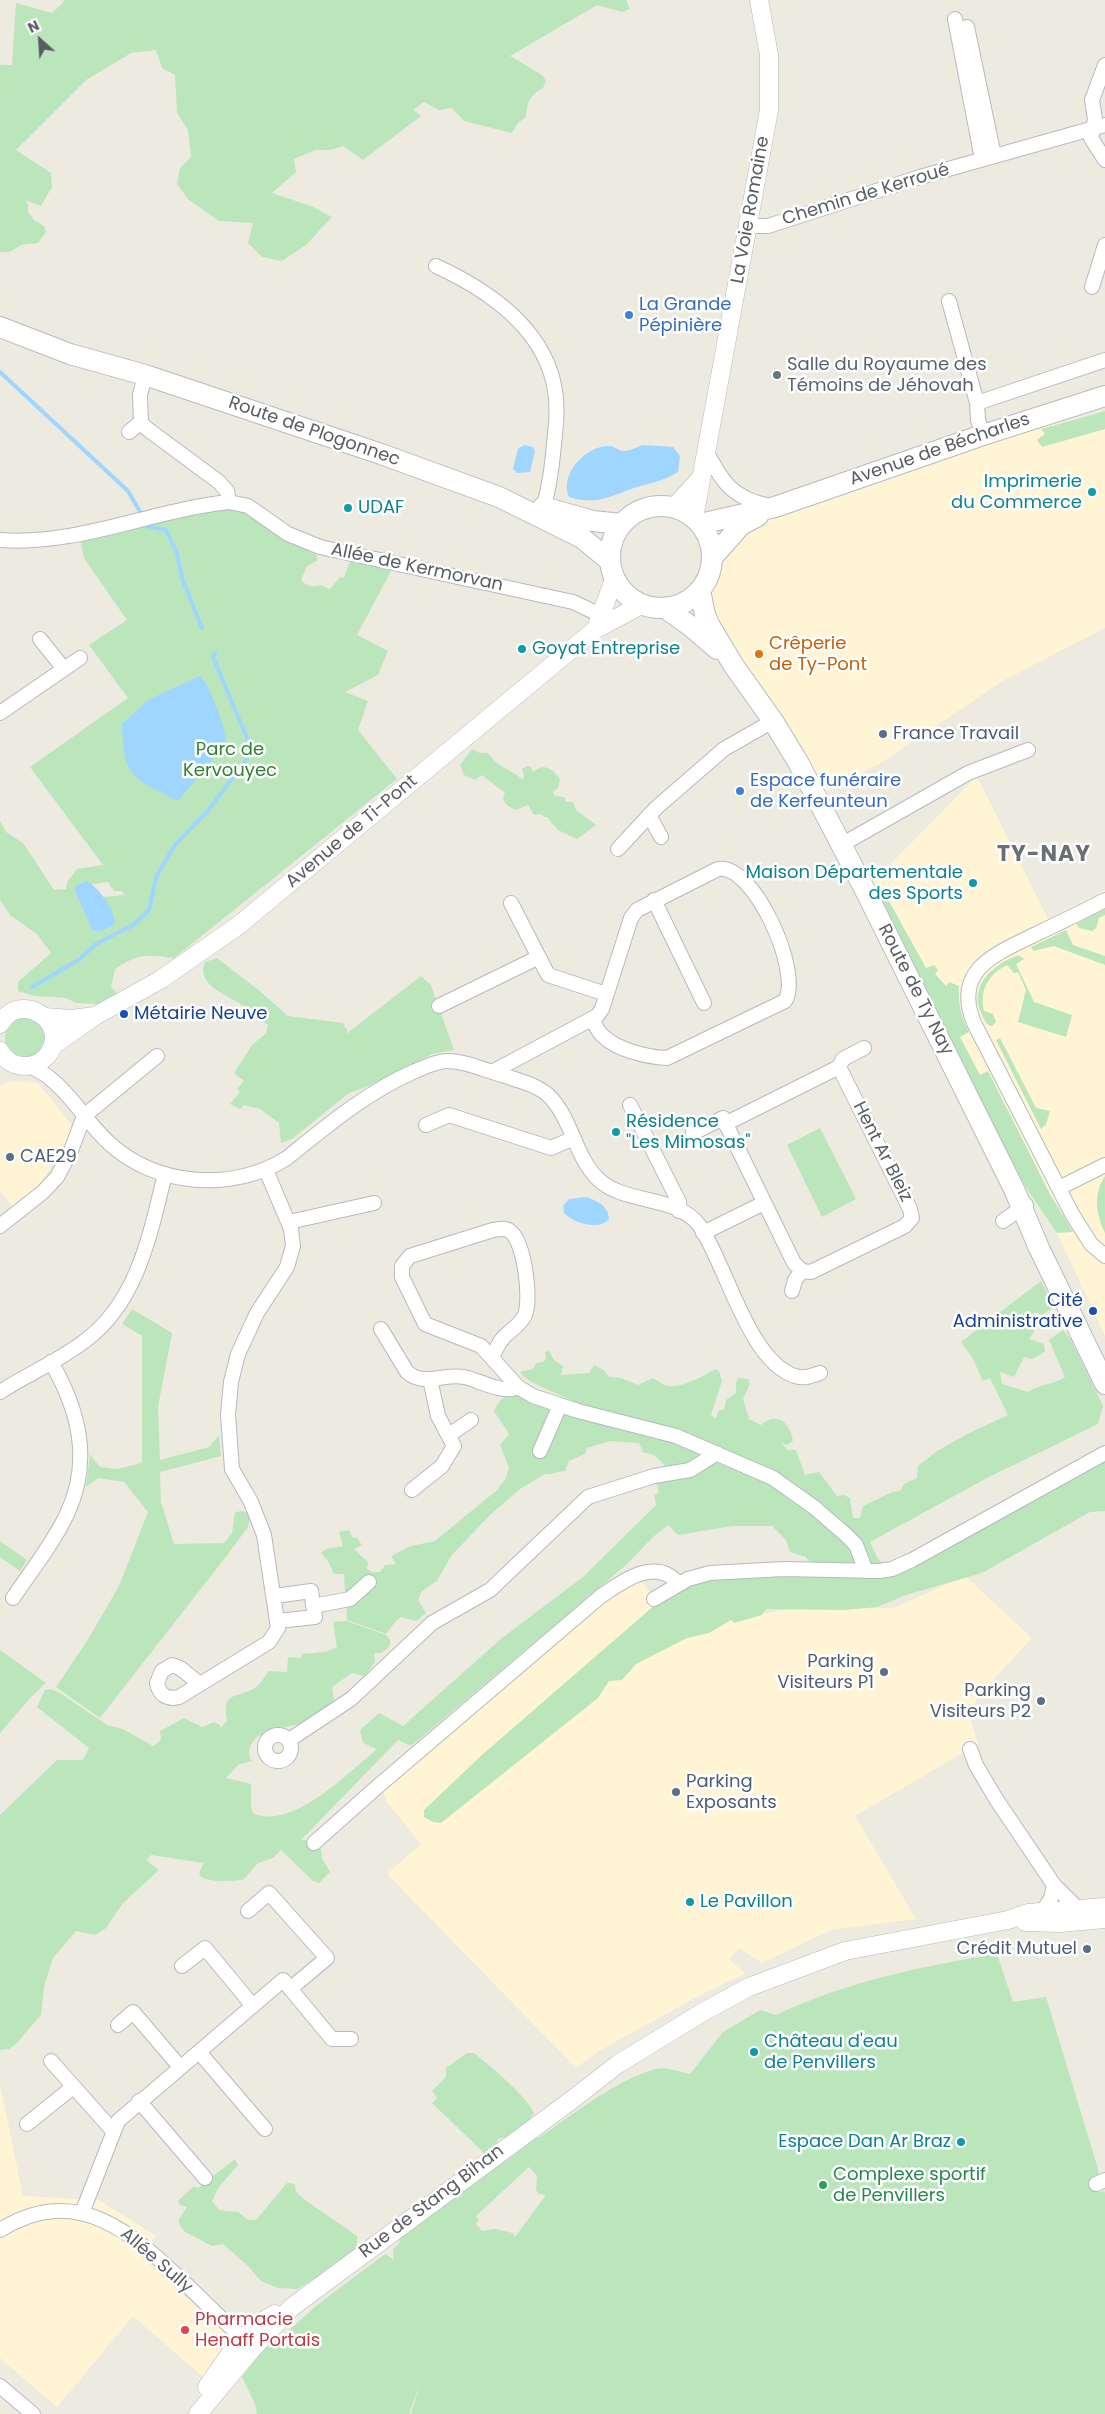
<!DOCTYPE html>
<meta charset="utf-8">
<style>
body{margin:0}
#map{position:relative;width:1105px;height:2414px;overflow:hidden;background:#edeae0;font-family:Poppins,sans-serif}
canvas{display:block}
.north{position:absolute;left:15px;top:15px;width:50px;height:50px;-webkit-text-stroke:4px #fff;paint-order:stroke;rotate:334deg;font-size:14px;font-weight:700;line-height:20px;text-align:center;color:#595d62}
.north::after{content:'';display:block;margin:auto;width:18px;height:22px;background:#595d62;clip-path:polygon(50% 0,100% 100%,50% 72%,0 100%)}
</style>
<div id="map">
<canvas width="1105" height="2414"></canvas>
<div class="north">N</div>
</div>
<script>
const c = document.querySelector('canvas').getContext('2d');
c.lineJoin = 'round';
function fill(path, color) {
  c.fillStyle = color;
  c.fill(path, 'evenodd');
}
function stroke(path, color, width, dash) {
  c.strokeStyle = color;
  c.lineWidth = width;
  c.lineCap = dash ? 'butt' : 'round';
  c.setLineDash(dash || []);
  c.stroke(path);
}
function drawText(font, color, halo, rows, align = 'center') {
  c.font = font + ' Poppins,sans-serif';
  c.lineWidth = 5;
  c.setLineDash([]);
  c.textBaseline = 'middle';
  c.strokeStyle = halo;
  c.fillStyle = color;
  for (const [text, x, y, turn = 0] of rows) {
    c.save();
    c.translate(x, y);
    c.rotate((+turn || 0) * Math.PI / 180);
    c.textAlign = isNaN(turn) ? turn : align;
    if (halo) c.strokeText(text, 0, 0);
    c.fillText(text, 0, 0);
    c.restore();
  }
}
fill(new Path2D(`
 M1105,411V628L1004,680L881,763L824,792L717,630L711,594L727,551L755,525L818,500L980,443Z
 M977,776L1048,919L1105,890V1336L1057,1233L1025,1186L871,884Z
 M10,1081L38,1083L71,1124V1132L59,1156L37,1188L13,1207L0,1191V1086Z
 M965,1576L1032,1638L980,1694L973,1708L971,1721L978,1744L855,1816L916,1919L831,1930L762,1963L739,1948L729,1959L745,1974L706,1992L599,2051L576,2068L387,1874L421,1844L387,1802L381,1786L602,1600L638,1577L657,1601L734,1619L789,1609L894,1608Z
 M0,2084L23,2196L99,2200L156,2236L139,2255L223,2331L225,2346L203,2377L133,2316L57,2407L0,2358Z`), '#fff4d3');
fill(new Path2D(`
 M64,0H626L630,9L622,12L597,5L510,56L542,75L546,81L543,88C531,94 526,103 526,117L518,123L512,133L464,121L452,108L439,110L424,102L413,110L421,116L363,160L343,146L331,150H315L294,159L296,172L272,193L311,206L332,217L306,245L282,261L262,257L248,243L253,223L219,221L188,199L177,184L180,168L191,157L188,130L177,113L175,75L162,68L156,50L131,53L86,80L16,150L51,173L52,187L41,206L25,200L28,205V212L34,220L44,226L46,232L38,243C33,244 25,243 20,246C12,250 11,253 0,252V65H12L16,3L52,13L63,3Z
 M1105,411V429L1042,447L1037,440L1045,434L1041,429Z
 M220,507L243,510L316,555L318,560L307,566L301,580C306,586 314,588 321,585L330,589L340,577L344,578L351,558L391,571L357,635L388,651L378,675L345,692L368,701L358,730L397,779L173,959L171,957L169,958C144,953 135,956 115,969L111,987L118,994L102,1004L76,1003L66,998L35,996L18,991V982L51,953L37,934L10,915L0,900V821L6,832L23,843L54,890L66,889L67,882L77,869L103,865L30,767L128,698L89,645L127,620L84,558L80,540ZM108,882L114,891H122L125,895L102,897L92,884Z
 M472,749L480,753H488C499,769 508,767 522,779L524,777L522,769L527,766L531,767L533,772C544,762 553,769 560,779L558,788L553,792L555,796L564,797L566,802H573L576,810L596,825L577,839L558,830L547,817H544L541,814L534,815L528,805L516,810C509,807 505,805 503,798L505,793L482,775L475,780L464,775L460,765Z
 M884,892L926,968L934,965L938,970L935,974L946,986L949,982L959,986C958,1004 961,1016 969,1032L960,1037L980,1075L988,1071L1050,1194L1073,1232L1057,1233L1025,1186L875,894Z
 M1105,909V915L1099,918L1096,928L1092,931L1079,928L1076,924Z
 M1066,930L1073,945L1105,956V965L1054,946L1033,951L1031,947Z
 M1016,956H1020L1024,959L1016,964L1034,1002L1072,1015L1066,1037L1018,1022L1026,990L1018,972L1014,973L1007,965C989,974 979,990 984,1011L993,1014L996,1022L992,1026C986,1025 985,1021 982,1015C968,987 991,966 1016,956Z
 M217,958L261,992L288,1016L343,1023L347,1030L346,1034L421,976L431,985L454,1050L432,1054L371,1085L349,1093L292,1139L281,1143L279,1123L260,1109L244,1105L240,1109L230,1104L240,1092L237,1089L244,1081L234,1073L252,1045L266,1033L268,1025C258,1017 249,1010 239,1003C224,994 196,984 205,962Z
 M5 1038a20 20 0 1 1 40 0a20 20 0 1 1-40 0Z
 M1000,1038L1036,1108L1050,1111L1046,1124L1041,1129L996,1040Z
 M820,1128L856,1199L822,1217L787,1145Z
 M1105,1176V1233C1096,1215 1093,1194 1105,1176Z
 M1041,1281L1054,1307L1042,1315L1036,1312L1031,1315L1037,1327L1029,1339L1044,1344L1045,1352L1032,1359L1024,1357L1014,1377L1000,1372L1002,1384L1028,1392C1038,1384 1054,1385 1065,1377L1049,1340L1063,1330L1070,1338L1103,1406L1098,1424L987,1478L870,1542L878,1559L885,1565L1087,1463L1105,1462V1511L1090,1512L982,1573L906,1595L877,1607L844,1610L766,1609L762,1615L734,1623L731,1620L709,1633L687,1638L636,1664L622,1680L609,1681L598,1698L441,1823L433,1822L424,1817V1810L483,1754L671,1591L685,1583L810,1563L806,1557L790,1552L786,1540L772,1526H732L678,1535L668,1525L653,1537L626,1565L411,1746L398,1740L301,1840H311L320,1844L322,1858L330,1872L319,1883L313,1881L281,1850L273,1858L258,1863L243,1880C228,1881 214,1883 201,1877L199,1872L204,1863L151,1855L146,1860L159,1870L123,1903L106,1928L95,1935L76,1931L53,1958L44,1987L41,2015L16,2044L9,2049L0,2050V1815L57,1760H83L89,1748L37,1707L45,1690L51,1689L60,1693L107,1725L123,1729L153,1746L161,1740L160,1731L184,1718L202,1727L214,1722L220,1725V1728L227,1721C222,1689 236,1700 256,1687C261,1683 265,1676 269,1671L287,1672L288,1657L301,1658L302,1654L325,1652L337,1647L333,1622L347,1621L386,1635L390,1640V1646L382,1653H374L375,1662L364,1676L352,1673L332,1687L334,1700C327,1706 319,1716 311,1720C291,1730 244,1726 250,1759L253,1761L239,1764L226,1778L251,1784V1808L254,1814C294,1829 348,1773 377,1749L363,1743L360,1730L379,1713L403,1726L502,1638L583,1577L656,1505L654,1495L659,1492L656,1482L674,1474L654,1455L643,1452L639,1443L610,1441L587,1448L585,1454L569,1461L565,1471C557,1471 552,1475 545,1474L520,1489L491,1514L451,1556L437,1581L422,1591L418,1600L426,1613L416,1621L401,1617L395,1622L386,1634L347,1620L344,1574H334L328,1561L321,1553L326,1549L343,1546L339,1532L349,1530L353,1538L356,1537L362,1545L354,1549L368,1562L367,1569L372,1572H380L385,1565L396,1564L391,1556L411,1546L435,1541L497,1490L505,1480L509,1468L500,1445L509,1434L494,1411L499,1402L512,1391L572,1408L578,1404C566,1396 525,1383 520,1372L533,1369L536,1363L543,1362L546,1359L545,1352L549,1351L554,1360L563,1366L561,1375L589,1373L594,1365L604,1370L609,1377L621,1378L638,1385L653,1378C658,1381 663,1385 668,1386C681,1388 704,1376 715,1369L719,1371L722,1381L711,1415L716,1418L719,1410H724L726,1400L736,1393V1382L738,1378L748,1379L750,1384L743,1399L749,1419L761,1425C777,1411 790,1422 793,1441L787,1445L781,1443L788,1450H796L805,1475L819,1472L837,1496L844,1495L850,1498L853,1518H860L863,1506L892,1492L900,1491L904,1484L917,1478L918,1466L937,1451L967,1434L1008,1415L990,1378L983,1381L972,1357L961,1342Z
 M132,1309L172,1333L158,1407L160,1460L209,1447L219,1435L221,1456L160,1472L161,1502L174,1544L224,1543L232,1533L235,1512L244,1511L250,1516L248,1527L228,1554L100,1718L56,1687L87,1641L119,1586L148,1512L124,1482L98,1478L86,1487L90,1455L100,1467L118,1469L142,1463V1336L122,1324Z
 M0,1541L27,1560L20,1571L0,1557Z
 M0,1650L46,1683L31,1697L0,1733Z
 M997,1954L1013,2002L1046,1997L1098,2169L1099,2174L1094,2178L1099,2192L1104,2191L1105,2193V2414H411L420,2384L409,2414H257L255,2404L242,2377L266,2345L269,2348L316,2306L381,2257L386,2254L394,2260L393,2249L400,2242L398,2237L488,2166L482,2151L432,2103L437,2098L432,2091L446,2077V2068L467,2053H474C491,2067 526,2095 534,2113C524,2129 516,2135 498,2139L496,2145L529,2133L538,2138C572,2116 616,2079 656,2069C666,2066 680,2072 690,2074L723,2032L760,2010L776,2015C845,1982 922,1966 997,1954ZM529,2167L537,2176L536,2190L539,2194L546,2195L515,2237L513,2233L495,2229L482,2231L476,2224L479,2220L476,2216Z
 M235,2159L238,2165L218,2188L212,2201L219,2210L238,2212L248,2220H256L287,2183L295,2184L296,2192L305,2200L357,2236V2248L344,2261L297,2289L278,2288L261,2281L248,2266L223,2244L212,2246L185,2232L179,2224V2219L187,2207L180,2205L178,2201L194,2186L198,2188Z`), '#bbe6bb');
fill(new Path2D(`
 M524,445L533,447L535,451L530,472L517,473L513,469L518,449Z
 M643,445L673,447L680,456L678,472C664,481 650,483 634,488C610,496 596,506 569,497C559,475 585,446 609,446C614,446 619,451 624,451C630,451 637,447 643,445Z
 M200,676C210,686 227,729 226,744L178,801C132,777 124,780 122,724L148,700Z
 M86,881C99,887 115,910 115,924L101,931H93L75,891L76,886Z
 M586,1197C597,1201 608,1205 609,1219C600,1231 573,1223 564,1213L563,1206L569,1199Z`), '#9ed6ff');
stroke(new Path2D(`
 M0,372L128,491L142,515
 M144,522L146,526L166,530L177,553L182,578L202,628
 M32,987L80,959L96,944L133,925L149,910L156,877L175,845L207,812L249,756L251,752L249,743L213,657L215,653`), '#9ed6ff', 4);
const minor = new Path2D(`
 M955,19L982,159
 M967,27L994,156
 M1105,65L1092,100L1095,119L1091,138L1105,160
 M748,226H768L920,177L1105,125
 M436,266C488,290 545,329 555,390C558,408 556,426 554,444C552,467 549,493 541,514
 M1092,287L1105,245
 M949,301L977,403L978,420L983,435
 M977,403L1105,360
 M141,422L146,428L219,482L227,491L229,502L248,506L288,534L320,547L573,602L609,619
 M129,432L141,422L140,395L145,375
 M706,451C723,483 732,498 770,506
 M0,540C78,546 152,510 229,502
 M40,639L64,669
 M0,713L80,658
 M649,815L661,837
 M841,845L968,773L1028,750
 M618,849L656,808L724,749L773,721
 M654,900L704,1003
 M1105,900C1082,912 1059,923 1036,934C996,954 952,969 974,1023L1072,1214L1091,1244L1105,1256
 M511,903L548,975L606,994
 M439,1006L539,957
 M30,1066C37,1070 46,1074 52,1080C74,1098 88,1124 109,1143C156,1187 234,1192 287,1158C328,1125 367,1092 415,1071C425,1067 436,1061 447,1061C466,1061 484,1070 502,1075C519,1081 540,1085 552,1099C572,1122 576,1157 597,1178C623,1205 675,1194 699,1225C726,1263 748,1361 795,1376C803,1379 812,1376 820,1373
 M492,1072L597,1016L602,1009L631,918L637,910L718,869C753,862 803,973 785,1001L667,1058C647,1057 617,1050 603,1036C598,1032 595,1025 592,1019
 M630,1105L679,1202V1211
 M725,1124L839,1067L843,1059L864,1048
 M426,1125L449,1115L551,1148L574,1138
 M693,1133L723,1118L794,1263L802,1271L811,1272L905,1226L912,1218L910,1209L839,1067
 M1059,1188L1105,1165
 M1003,1221L1026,1205
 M289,1222L374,1203
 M0,1226L43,1192L57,1177L70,1153L84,1116L157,1056
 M703,1233L764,1203
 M792,1291L795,1280L802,1271
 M381,1329L407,1372C424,1387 445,1373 464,1377C479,1380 503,1395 518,1387
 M492,1358C495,1351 498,1343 504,1337C511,1330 520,1325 525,1315C531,1299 525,1244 511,1232C506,1227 499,1229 493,1230L410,1256L402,1266V1277L425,1324L481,1346L518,1387L533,1396L578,1411L676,1436L773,1478L815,1508L845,1534L856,1545L866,1571
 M0,1392C28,1374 59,1361 86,1340C138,1301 150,1234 165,1174
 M449,1435L471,1420
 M540,1451L560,1405
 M412,1490L442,1466L454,1446L438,1416L430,1379
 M275,1596L311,1591L315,1617L278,1621
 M13,1598C31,1571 53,1544 67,1514C92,1461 79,1410 51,1362
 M654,1599L688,1579L710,1573L784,1569L879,1571L892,1569L912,1560L1105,1453
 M313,1606L350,1599L369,1582
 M200,1684L180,1668L172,1665L162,1671L157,1683C159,1695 168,1700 179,1697L269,1642L278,1628L264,1535L251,1502L232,1469L228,1415L231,1382L238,1354L257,1313L287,1267L293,1246L291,1229L266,1170
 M265 1748a13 13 0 1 1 26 0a13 13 0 1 1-26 0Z
 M289,1740L351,1699L432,1623L490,1590L588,1497L654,1476L690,1470L717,1453
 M970,1749L976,1765L996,1799L1054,1885L1078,1909L1080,1916
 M314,1843L377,1787L601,1596C623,1581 655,1557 678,1583
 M248,1911L269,1893L327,1958L290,1989
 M1039,1918L1051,1898L1054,1885
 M182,1966L205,1948L253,2006
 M118,2025L133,2012L180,2067
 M199,2052L265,2129
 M51,2061L113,2131
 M139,2101L205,2178
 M27,2124L73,2087
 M1096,2184L1105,2180
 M82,2213L118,2121L283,1980L332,2039H351
 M0,2230C78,2181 134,2235 189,2287C209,2307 229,2326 250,2345
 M0,2386L33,2414`);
const tertiary = new Path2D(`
 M674,507L699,480
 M694,518L769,110V55L759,0
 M596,629L614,579
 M44,1017L72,1019L95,1016
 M0,1024C22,987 74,1026 46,1057C40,1063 33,1066 25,1066C14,1066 5,1060 0,1051
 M52,1046L95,1016L160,980L239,925L596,629L641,605
 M1025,1922L1060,1923L1105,1919
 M207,2387C227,2358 243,2331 275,2314
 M198,2414L253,2348L292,2307L573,2099L618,2064L703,2012L749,1987L845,1951L1008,1920L1028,1913L1105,1907`);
const secondary = new Path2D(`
 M0,327L70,354L145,375L381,454L499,497L582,538L610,561
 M610 557a51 51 0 1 1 102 0a51 51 0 1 1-102 0Z
 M543,507L593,521L621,524
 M700,524L775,507L983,435L1105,396
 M712,558L741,525L758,516
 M700,590L705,615L711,628L734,666L773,721L798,762L866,892L1014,1189L1039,1248L1105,1384
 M665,608L689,625L717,649`);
stroke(minor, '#b6b9be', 16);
stroke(tertiary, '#b6b9be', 19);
stroke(secondary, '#b6bac0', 22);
stroke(minor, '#fff', 14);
stroke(tertiary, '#fff', 18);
stroke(secondary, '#fff', 20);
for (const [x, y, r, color] of [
 [629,315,5,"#3f7fe0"],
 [777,375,5,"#6b7280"],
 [1092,492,5,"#0f9aa8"],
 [348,508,5,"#0f9aa8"],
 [522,649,5,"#0f9aa8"],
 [759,654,5,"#e8710a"],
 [883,734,5,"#5c6f8a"],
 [740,791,5,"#3f7fe0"],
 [973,883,5,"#0f9aa8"],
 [124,1014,5,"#1a4fb4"],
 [616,1132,5,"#0f9aa8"],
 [10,1157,5,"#5c6f8a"],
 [1093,1311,5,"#1a4fb4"],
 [884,1672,5,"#5c6f8a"],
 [1041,1701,5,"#5c6f8a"],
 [676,1792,5,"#5c6f8a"],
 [690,1902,5,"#0f9aa8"],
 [1087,1949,5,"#5c6f8a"],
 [754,2052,5,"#0f9aa8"],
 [961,2142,5,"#0f9aa8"],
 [823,2185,5,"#2e9e5b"],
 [185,2330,5,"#e0444e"]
]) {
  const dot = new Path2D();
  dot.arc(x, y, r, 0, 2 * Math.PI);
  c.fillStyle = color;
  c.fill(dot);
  stroke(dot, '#fff', 2);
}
drawText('18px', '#595d62', '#fff', [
 ["Chemin de Kerroué",866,195,-17],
 ["La Voie Romaine",751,210,-80],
 ["Route de Plogonnec",314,432,19],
 ["Avenue de Bécharles",940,450,-19],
 ["Allée de Kermorvan",417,568,12],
 ["Avenue de Ti-Pont",352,832,-40],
 ["Route de Ty Nay",915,990,63],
 ["Hent Ar Bleiz",882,1152,63],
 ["Rue de Stang Bihan",432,2202,-37],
 ["Allée Sully",156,2261,41]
]);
drawText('18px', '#366cbe', '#fff', [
 ["La Grande",639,305],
 ["Pépinière",639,326],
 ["Espace funéraire",750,781],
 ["de Kerfeunteun",750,802]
], 'left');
drawText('18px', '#5b616d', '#fff', [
 ["Salle du Royaume des",787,365],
 ["Témoins de Jéhovah",787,386]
], 'left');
drawText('18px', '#0d838f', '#fff', [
 ["Imprimerie",1082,482,"right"],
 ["du Commerce",1082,503,"right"],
 ["UDAF",358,508],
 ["Goyat Entreprise",532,649],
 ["Maison Départementale",963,873,"right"],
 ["des Sports",963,894,"right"],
 ["Résidence",626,1122],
 ["\"Les Mimosas\"",626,1143],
 ["Le Pavillon",700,1902],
 ["Château d'eau",764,2042],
 ["de Penvillers",764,2063],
 ["Espace Dan Ar Braz",951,2142,"right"]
], 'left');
drawText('18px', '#c56008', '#fff', [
 ["Crêperie",769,644],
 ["de Ty-Pont",769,665]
], 'left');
drawText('18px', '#4e5e75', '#fff', [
 ["France Travail",893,734],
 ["CAE29",20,1157],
 ["Parking",874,1662,"right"],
 ["Visiteurs P1",874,1683,"right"],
 ["Parking",1031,1691,"right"],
 ["Visiteurs P2",1031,1712,"right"],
 ["Parking",686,1782],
 ["Exposants",686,1803],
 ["Crédit Mutuel",1077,1949,"right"]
], 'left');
drawText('18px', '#308233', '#fff', [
 ["Parc de",230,750],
 ["Kervouyec",230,771]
]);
drawText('18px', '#164399', '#fff', [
 ["Métairie Neuve",134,1014],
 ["Cité",1083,1301,"right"],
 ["Administrative",1083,1322,"right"]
], 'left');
drawText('18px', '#27864d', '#fff', [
 ["Complexe sportif",833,2175],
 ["de Penvillers",833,2196]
], 'left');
drawText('18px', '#be3a42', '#fff', [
 ["Pharmacie",195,2320],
 ["Henaff Portais",195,2341]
], 'left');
c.letterSpacing = '1px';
drawText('bold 22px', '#6a6f74', '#fff', [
 ["TY-NAY",1044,855]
]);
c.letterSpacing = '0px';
</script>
